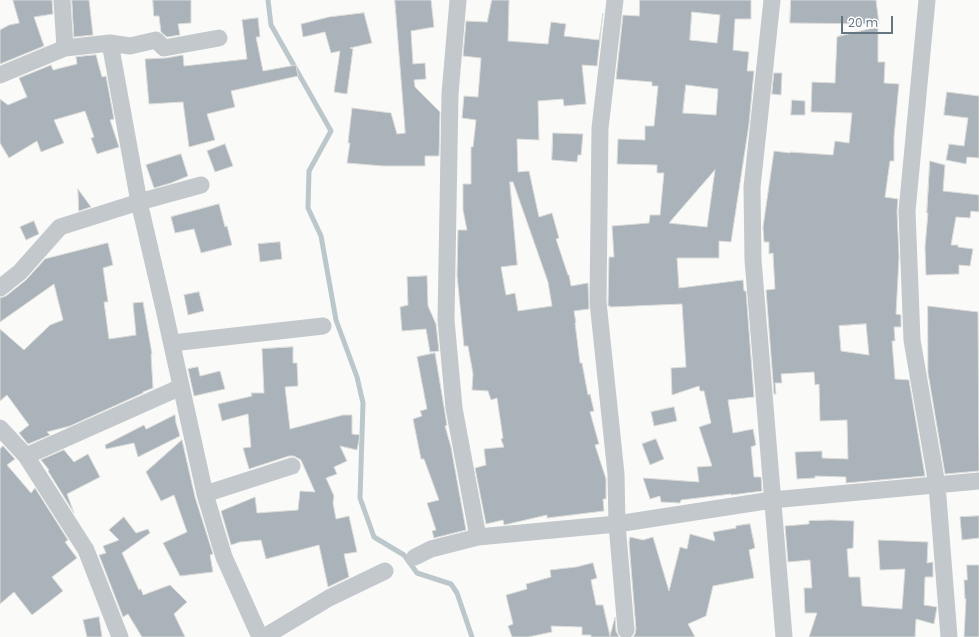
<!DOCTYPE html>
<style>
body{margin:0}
#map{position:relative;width:979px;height:637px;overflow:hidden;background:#fafaf8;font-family:Poppins,sans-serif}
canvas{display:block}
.scale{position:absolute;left:841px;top:16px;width:52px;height:18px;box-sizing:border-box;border:2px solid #657683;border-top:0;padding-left:5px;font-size:12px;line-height:14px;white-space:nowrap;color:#657683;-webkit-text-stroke:3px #fff;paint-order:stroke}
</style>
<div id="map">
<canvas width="979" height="637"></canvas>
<div class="scale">20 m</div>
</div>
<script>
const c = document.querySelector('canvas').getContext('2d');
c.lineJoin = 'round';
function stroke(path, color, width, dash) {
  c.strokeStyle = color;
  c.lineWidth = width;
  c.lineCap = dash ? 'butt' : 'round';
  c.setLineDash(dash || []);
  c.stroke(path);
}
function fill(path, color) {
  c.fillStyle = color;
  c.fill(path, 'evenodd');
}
stroke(new Path2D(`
 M268,0L271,25L331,131L309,171L308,208L321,236L336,320L357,377L363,403L360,498L374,537L404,555L417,573L451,584L457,593L472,637`), '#bbc7cb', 5);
const building = new Path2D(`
 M13,0H52L53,14L34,17L44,46L0,64V30L9,25L19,23Z
 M72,0H89L93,35L74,37Z
 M153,0H191V23L178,24L180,35L167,37L161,32L159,16H154Z
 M395,0H431L434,27L411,31L413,64L425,63L426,79L414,80L415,87L440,112L439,156H425V166H383L347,163L350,143H348L352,108L391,113L397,134L405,133Z
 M492,0H509L508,41L548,44L551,22L566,24L564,36L599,40L603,13L597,66L582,65L586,104L564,106L563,99L538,101L539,140L517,139L518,172L529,171L539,217L552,213L559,238L556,239L568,275H569L571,286L588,283L589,309L574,311L576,323H575L580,363H582L588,395L590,394L594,411L590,412L599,444L595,445L606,479V499H603L604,511L547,518V515L504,525L503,520L486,524L475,468L486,465L484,449L504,447L501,439L503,438L497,398L491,400L488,391L472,390L473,374L468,346H464L457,275L458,230H467L463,210V184H471V147H473L476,120L462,118L464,96L478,97L481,58L463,56L466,21L487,22ZM510,182H513L548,282L552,306L518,311L515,293L506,295L501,267L517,265Z
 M640,0H751V19H735L733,50L749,52L747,71H754L749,124L731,242L719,241V258H677L679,288L743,280L744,291H746L754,397L728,400L733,433L753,429L756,445L751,447L754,477H761L762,491L731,495V494L681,500L680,503L661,502L660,496L650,499L643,478L699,482L697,467L712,466L699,427L711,423L704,391H700L699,386L672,395L671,368L686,367L682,304L610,307V306H608L609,257H614L612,226L649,223L650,215H660L664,173H657V165L617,164L618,139L645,140V126H654L658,86H652V82L616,79L623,15L639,16ZM692,12L720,15L717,43L690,40ZM686,85L718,89L716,115L683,113ZM715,170L707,227L669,223L675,216Z
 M791,0H876L879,24L790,23Z
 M364,13L372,43L350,48L353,49L347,94L334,92L340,51L331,53L325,32L303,37L301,24L329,17Z
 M258,18L260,37H256L263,71L296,65L298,76L231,91L235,107L207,114L215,140L189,147L183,102L149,104L145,59L166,58L183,55L184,66L247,59L242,20Z
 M878,27V62H885L884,83L899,84L894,137V161H890L885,197L898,199L897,211L899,257L896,314L901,315V327H894L895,341H892L895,379L909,380L925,476L846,483V477L815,476V478L797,479L795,452L822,451V458L848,459L847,420L820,421L819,384L815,385L814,372L781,374L782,383H775L776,394H774L766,290L775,289L773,253L769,254V242H764L763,227L774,151L790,153V152L833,155L835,141L849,143L852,113L811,112L812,82L835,83L837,37ZM866,324L869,355L841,351L839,326Z
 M96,55L102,77L106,76L114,119L110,120L119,147L97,154L91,138L94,137L85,111L54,120L64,143L41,152L37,141L9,158L0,143V99L8,105L27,97L19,78L51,65L53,70L77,64L76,57Z
 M774,73H782L781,95L772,94Z
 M947,92L979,96V158L967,157L966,164L946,160L949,144L964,146L968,118L944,115Z
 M792,100L805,101V115H791Z
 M553,133L583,134L581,155H578L577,162L552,160Z
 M225,144L233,166L215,172L207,151Z
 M181,154L188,176L171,183L154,188L146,165Z
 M930,161L945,165L943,191L979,195V212L971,211L970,218L956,217L951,245H958V247L973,249L970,266L959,265V274L926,275L925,247L928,213H927Z
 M78,189L91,207L79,211Z
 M219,204L225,227L227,226L232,245L201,253L194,229L175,233L171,217Z
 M34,221L39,234L26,240L20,227Z
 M280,242L282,259L260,262L258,244Z
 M108,243L113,265L103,268L108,302H104L109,339L136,335L133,303L143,302L152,354H151L153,388L143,392V393L70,426L47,432L50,435L28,444L19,433L29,425L7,395L0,401V329L24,350L50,325L63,320L54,284L0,322V298L6,296L26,280L45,259Z
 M427,276L428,306L436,324L439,351L430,352L426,329L402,331L400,307L408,305L407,277Z
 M199,292L204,311L188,315L184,295Z
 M928,306L978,312L979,471L945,474L928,373Z
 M293,347V363H297L298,386L285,387L290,429L343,415H352V434L360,435L357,450L340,446L347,461L334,467L337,474L326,478L334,496L333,503L336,519L349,516L357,552L344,554L349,577L328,587L319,545L266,559L261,540L240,542L231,545L221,511L255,497L257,513L298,510L300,491L315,492L301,460L294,456H289L249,469L243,448L251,447L248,414L222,421L218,404L252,396L251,393H264L262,349Z
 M435,353L447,425L445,426L451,447L466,530L434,538L432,531L436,530L427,503L439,500L424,459H421L413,419L422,416L420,411L427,409L417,357Z
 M198,367L200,376L220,371L225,389L194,396L188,369Z
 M674,407L677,421L654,426L651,412Z
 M175,415L176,423L180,436L138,457L134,443L106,449L105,445L144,425L146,429Z
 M656,439L664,459L650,465L642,444Z
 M182,440L195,497L213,554L210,555L213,572L180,576L163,543L187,532L174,495L161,501L146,472Z
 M3,446L15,459L7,465L31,493L35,488L68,540L65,542L77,558L52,577L63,591L32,615L14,592L0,604V449Z
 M64,450L74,462L88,454L100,477L67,494L74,513L48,471L49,470L41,460Z
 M979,516V538L962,540L960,517Z
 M124,517L136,533L148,529L150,533L122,553L139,590L141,589L143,595L170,585L187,602L174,614L185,637H142L128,614L123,617L99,555L106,553L103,546L119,540L109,530Z
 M831,520L854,521L853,548L847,549L849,577H860L862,606L902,609L905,569L880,570L878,540L928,542L927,563L933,562V577H925L924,605L937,607L934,624L916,619L915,637H809L817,613H805L804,588H812L810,560L788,562L785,526L809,524V521Z
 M750,524L755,548L749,550L754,578L713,586L706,616L688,624L695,637H633L635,634L636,629L629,542L630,537L643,540L653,537L669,591L680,547L687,549L690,534L715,541L713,532L736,528V526Z
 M593,563L597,578L591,580L596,605H603L610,636L615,617L616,631L619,637H591V635H582V627L551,626L552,632L528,637H512L508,626L513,624L506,595L527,589L526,584L551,577L550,570L576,567Z
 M967,565H979V637H964L966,599H965L964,580H967Z
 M99,617L102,637H87L83,620Z`);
fill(building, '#aab3b9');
stroke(building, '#dcdcda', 1);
stroke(new Path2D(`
 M62,0L65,48
 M458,0L450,94L446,320L454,408L478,537
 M615,0L600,128L598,302L616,474L617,524L626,630
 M772,0L752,187L753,260L784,637
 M927,0L907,211L912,340L937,485L949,637
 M110,43L139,202L164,309L205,494L224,557L260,637
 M0,75L65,48L110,43L130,46L156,40L164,48L219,38
 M0,288L20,272L60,227L139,202L201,185
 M172,343L323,326
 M0,428L26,456L86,550L120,637
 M26,456L181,387
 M205,494L292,466
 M415,557L431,549L478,537L617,524L772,500L979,481
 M264,637L329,598L385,571`), '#c3c8cc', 17);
</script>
